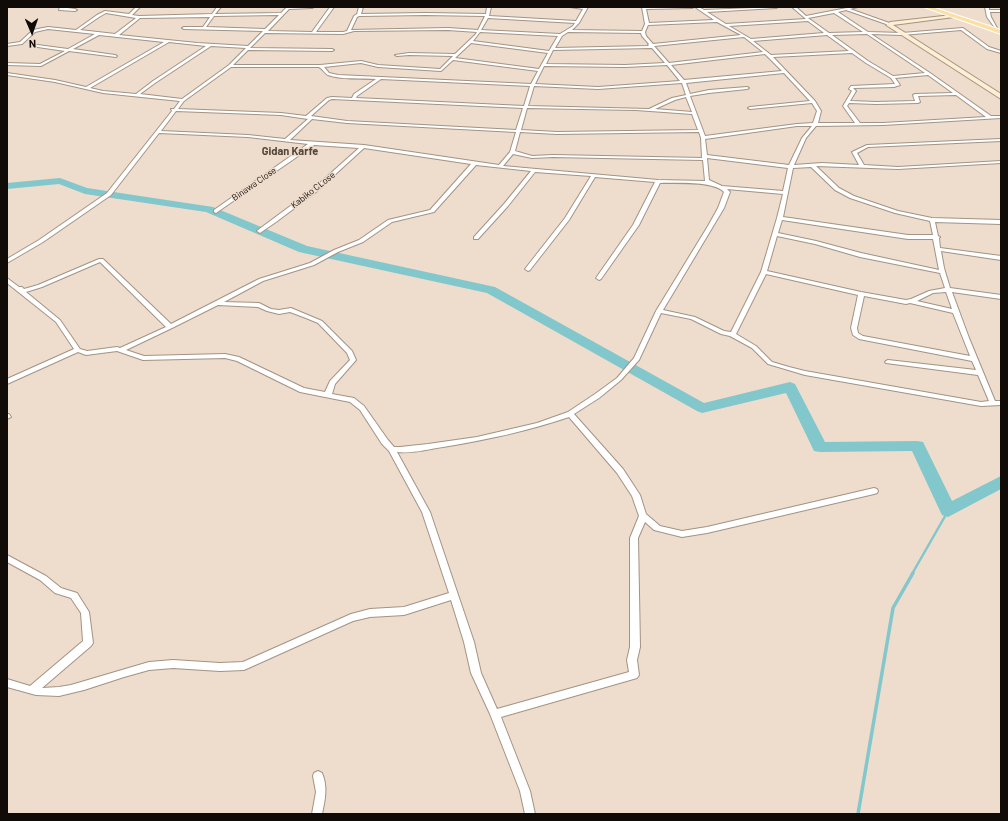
<!DOCTYPE html>
<style>
body{margin:0}
#map{position:relative;width:1008px;height:821px;overflow:hidden;background:#eedccc;font-family:Barlow,sans-serif}
canvas{display:block}
.frame{position:absolute;inset:0;border:8px solid #110b07;pointer-events:none}
.north{position:absolute;left:12px;top:12px;width:40px;height:40px;-webkit-text-stroke:3px #eedccc;paint-order:stroke;rotate:178deg;font-size:11px;font-weight:700;line-height:16px;text-align:center;color:#110b07}
.north::after{content:'';display:block;margin:auto;width:14px;height:18px;background:#110b07;clip-path:polygon(50% 0,100% 100%,50% 72%,0 100%)}
</style>
<div id="map">
<canvas width="1008" height="821"></canvas>
<div class="frame"></div>
<div class="north">N</div>
</div>
<script>
const c = document.querySelector('canvas').getContext('2d');
c.lineJoin = 'round';
function stroke(path, color, width, dash) {
  c.strokeStyle = color;
  c.lineWidth = width;
  c.lineCap = dash ? 'butt' : 'round';
  c.setLineDash(dash || []);
  c.stroke(path);
}
function fill(path, color) {
  c.fillStyle = color;
  c.fill(path, 'evenodd');
}
function drawText(font, color, halo, rows, align = 'center') {
  c.font = font + ' Barlow,sans-serif';
  c.lineWidth = 3;
  c.setLineDash([]);
  c.textBaseline = 'middle';
  c.strokeStyle = halo;
  c.fillStyle = color;
  for (const [text, x, y, turn = 0] of rows) {
    c.save();
    c.translate(x, y);
    c.rotate((+turn || 0) * Math.PI / 180);
    c.textAlign = isNaN(turn) ? turn : align;
    if (halo) c.strokeText(text, 0, 0);
    c.fillText(text, 0, 0);
    c.restore();
  }
}
stroke(new Path2D(`
 M912,574L948,511`), '#81c7cb', 2.5);
stroke(new Path2D(`
 M858,814L893,608L913,573`), '#81c7cb', 3.5);
fill(new Path2D(`
 M60,178L87,188L213,207L307,246L495,287L704,403L790,382L795,384L825,442L917,441L923,442L925,446L952,501L1001,476V489L948,517L942,515L940,511L912,451L820,452L814,451L786,393L702,413L697,411L487,293L299,252L206,212L85,194L59,184L7,189V183Z`), '#81c7cb');
const street = new Path2D(`
 M60,7L75,9L77,10L75,11L59,10Z
 M136,7H140L132,15L139,16L212,14L217,7H221L215,14L281,13L287,7H314L312,8L289,9L268,31L312,32L330,7H334L316,32H343L347,31L354,16L357,14L359,7H363L361,14L425,13L486,14L487,7H491L489,16L576,21L583,9L570,7H588L579,23L572,30L642,31L645,24L642,7H694L692,8L646,9L649,23L714,20L695,7H699L704,10L778,7L776,8L707,12L726,24L806,19L792,7H796L806,16L852,7H858L850,9L892,24L889,25L846,10L838,12L868,32L902,33L963,28L989,47L1001,51V53L987,49L961,30L902,35L871,34L930,73L991,116H1001V118L883,125L816,126L806,138L794,165L822,163L859,165L852,152L867,145L1001,139V141L868,147L857,153L864,165L898,167L1001,161V163L898,169L816,166L839,188L854,196L898,211L932,218L1001,220V224L935,222L938,236L940,237L939,238L940,248L1001,256V260L941,251L944,268L950,288L1001,295V299L952,292L969,338L995,401H1001V405L981,406L805,375L785,369L768,364L752,348L730,336L721,334L691,319L661,313L639,360L621,380L599,398L574,414L623,469L640,495L646,514L660,526L682,531L707,527L874,488L877,489L878,491L877,493L874,494L707,533L682,537L654,530L645,522L638,538L640,647L637,660L639,675L637,678L501,717L530,791L535,814H525L520,791L490,714L471,673L464,642L451,600L404,615L370,617L353,621L244,670L220,671L173,668L149,670L124,677L84,690L59,696L36,695L7,687V679L30,686L83,641L81,613L71,598L55,593L40,580L7,562V555L46,576L61,588L77,593L89,612L93,643L91,646L42,688L59,687L71,685L149,662L173,660L220,663L243,662L351,614L370,609L404,607L449,593L422,512L389,451L382,444L360,410L350,402L300,392L237,361L225,358L143,360L117,351L86,355L78,352L7,384V379L74,349L56,322L7,283V278L19,287H22L24,289L38,285L99,259H103L171,324L259,279L310,263L334,250L359,240L388,220L430,210L471,164L364,148L316,192L276,222L260,233L257,231L258,230L312,190L359,148L314,145L216,213L214,212V210L308,144L248,137L159,133L111,195L43,242L7,263V259L39,240L107,193L172,111L171,109H174L180,101L103,93L55,82L7,75V73L55,80L86,87L164,42L99,35L73,49L115,55L117,56L116,57L69,51L41,66L7,65V63L40,64L65,51L31,46L29,45L30,44L68,49L95,34L48,29L35,32L22,44L7,46V44L20,42L33,30L48,27L76,30L97,15L105,11L129,14ZM106,13L136,18L115,34L80,30L99,17ZM834,13L863,32L829,33L808,18ZM279,15L265,29L206,27L214,16ZM425,15L485,16L478,30L448,28L351,30L357,17L359,16ZM210,17L203,27H184L182,28L184,29L263,31L248,46L197,43L119,35L140,18ZM488,18L575,23L573,26L560,34L481,30ZM808,21L824,33L751,39L729,26ZM717,22L741,35L653,44L646,36L645,32L648,25ZM448,30L477,32L475,35L455,54L409,53L395,55L397,56L409,55L453,56L440,69L378,65L361,61L320,65H233L248,50L332,51L334,50L332,49L250,48L265,33L343,34L354,31ZM480,32L558,36L549,51L473,41ZM568,32L641,33L642,36L649,44L648,45L649,46L555,48L562,36ZM867,34L925,73L893,76L868,61L832,35ZM827,35L849,51L771,55L753,41ZM744,37L763,52L669,63L654,46ZM169,42L206,46L153,81L136,94L103,91L90,88ZM471,43L548,53L539,69L455,58ZM211,46L246,48L229,65L182,99L140,94L155,83ZM652,48L665,63L625,65L546,64L553,50ZM852,53L866,63L891,78L895,84L851,86L849,89L852,91L843,106L855,123H818L821,111L815,101L773,57ZM765,54L782,71L684,80L671,65ZM453,60L538,71L531,84L338,75L329,73L324,67L361,63L378,67L441,71ZM667,65L680,81L598,87L535,84L544,66L625,67ZM231,67H319C323,69 325,74 328,75C340,80 363,78 376,79L354,94L352,98L332,97L327,98L306,116L281,113L178,109L184,101ZM784,73L810,101L750,107L748,108L750,109L812,103L817,111L813,123L797,124L705,136L690,96L709,93L747,89L749,88L747,87L709,90L690,94L686,83ZM928,75L953,93L915,94L913,95L915,101L876,102L850,101L856,91L853,88L894,87L900,85L895,78ZM381,79L530,86L524,106L356,98L357,96ZM682,83L686,95L672,98L649,109L528,106L534,86L598,89ZM956,95L986,117L883,123H860L847,106L849,103L876,104L918,103L920,102L918,96ZM686,97L692,112L655,109L675,100ZM332,99L353,100L523,108L516,130L347,121L311,116L329,100ZM527,108L636,110L692,114L698,130L557,132L521,130ZM176,111L281,115L308,119L285,139L248,135L161,131ZM312,119L347,123L516,132L510,152L499,165L364,145L290,140ZM797,126H812L802,138L789,165L707,155L705,139ZM520,132L557,134L699,132L701,138L702,158L553,155L532,156L515,151ZM513,154L532,158L553,157L703,160L705,181L658,180L503,166ZM707,158L788,168L783,191L722,186L709,180ZM476,165L531,171L504,204L474,237V239H478L508,206L535,172L591,176L565,218L525,269L528,271L530,270L569,220L595,177L655,182L633,225L596,278L599,280L601,279L639,225L660,183C675,183 714,181 724,192L718,208L708,226L656,311L634,358L617,378L595,394L568,412L537,423L477,437L428,444L400,447H394L388,440L364,406L354,398L332,394L335,384L356,360L352,351L322,321L291,308L279,310L271,309L259,303L224,302L263,281L314,265L338,252L363,242L392,222L434,212ZM811,167L835,190L850,198L895,213L930,221L933,235H908L783,217L793,168ZM727,189L783,194L777,218L761,272L731,332L724,331L695,317L663,310L724,208L730,192ZM782,220L908,239H933L939,270L861,253L816,241L778,233ZM777,236L815,244L860,257L940,273L945,288L929,291L911,299L906,300L861,292L767,271ZM100,262L166,327L120,348L117,347L87,351L80,349L60,320L26,292L42,287ZM766,274L858,295L851,328L853,335L859,339L972,361L976,370L888,360L886,361L885,362L886,363L978,375L989,401L981,402L805,371L789,367L772,362L756,346L736,334ZM946,292L952,309L917,301L933,293ZM864,296L906,304L910,303L953,313L970,356L863,336L858,333L857,328ZM218,305L258,307L267,311L279,314L290,312L306,318L318,323L347,353L350,360L330,381L325,392L304,388L239,357L225,354L144,356L126,350L172,328ZM569,417L617,473L632,496L639,516L630,538V647L627,660L629,672L497,709L481,673L474,642L430,512L397,452C412,454 429,449 443,447C486,440 528,431 569,417Z
 M985,7H989V10H1001V12H990L991,17L997,28H995L987,17Z
 M7,414H9L11,417L7,419Z
 M318,771L322,773C328,787 325,800 322,814H312L316,792L313,776L314,773Z`);
const secondary = new Path2D(`
 M952,15L954,17L893,25L1001,94V99L886,25L890,22Z`);
const primary = new Path2D(`
 M924,7H932L1001,30V34Z`);
stroke(street, '#a39384', 2);
stroke(secondary, '#a39384', 2);
stroke(primary, '#fff', 2);
fill(street, '#fff');
fill(secondary, '#feefd2');
fill(primary, '#fddfa4');
drawText('9px', '#110b07', '#eedccc', [
 ["Binawa Close",254,184,-35],
 ["Kabiko CLose",313,190,-38]
]);
drawText('bold 11px', '#534538', '#eedccc', [
 ["Gidan Karfe",290,151]
]);
</script>
